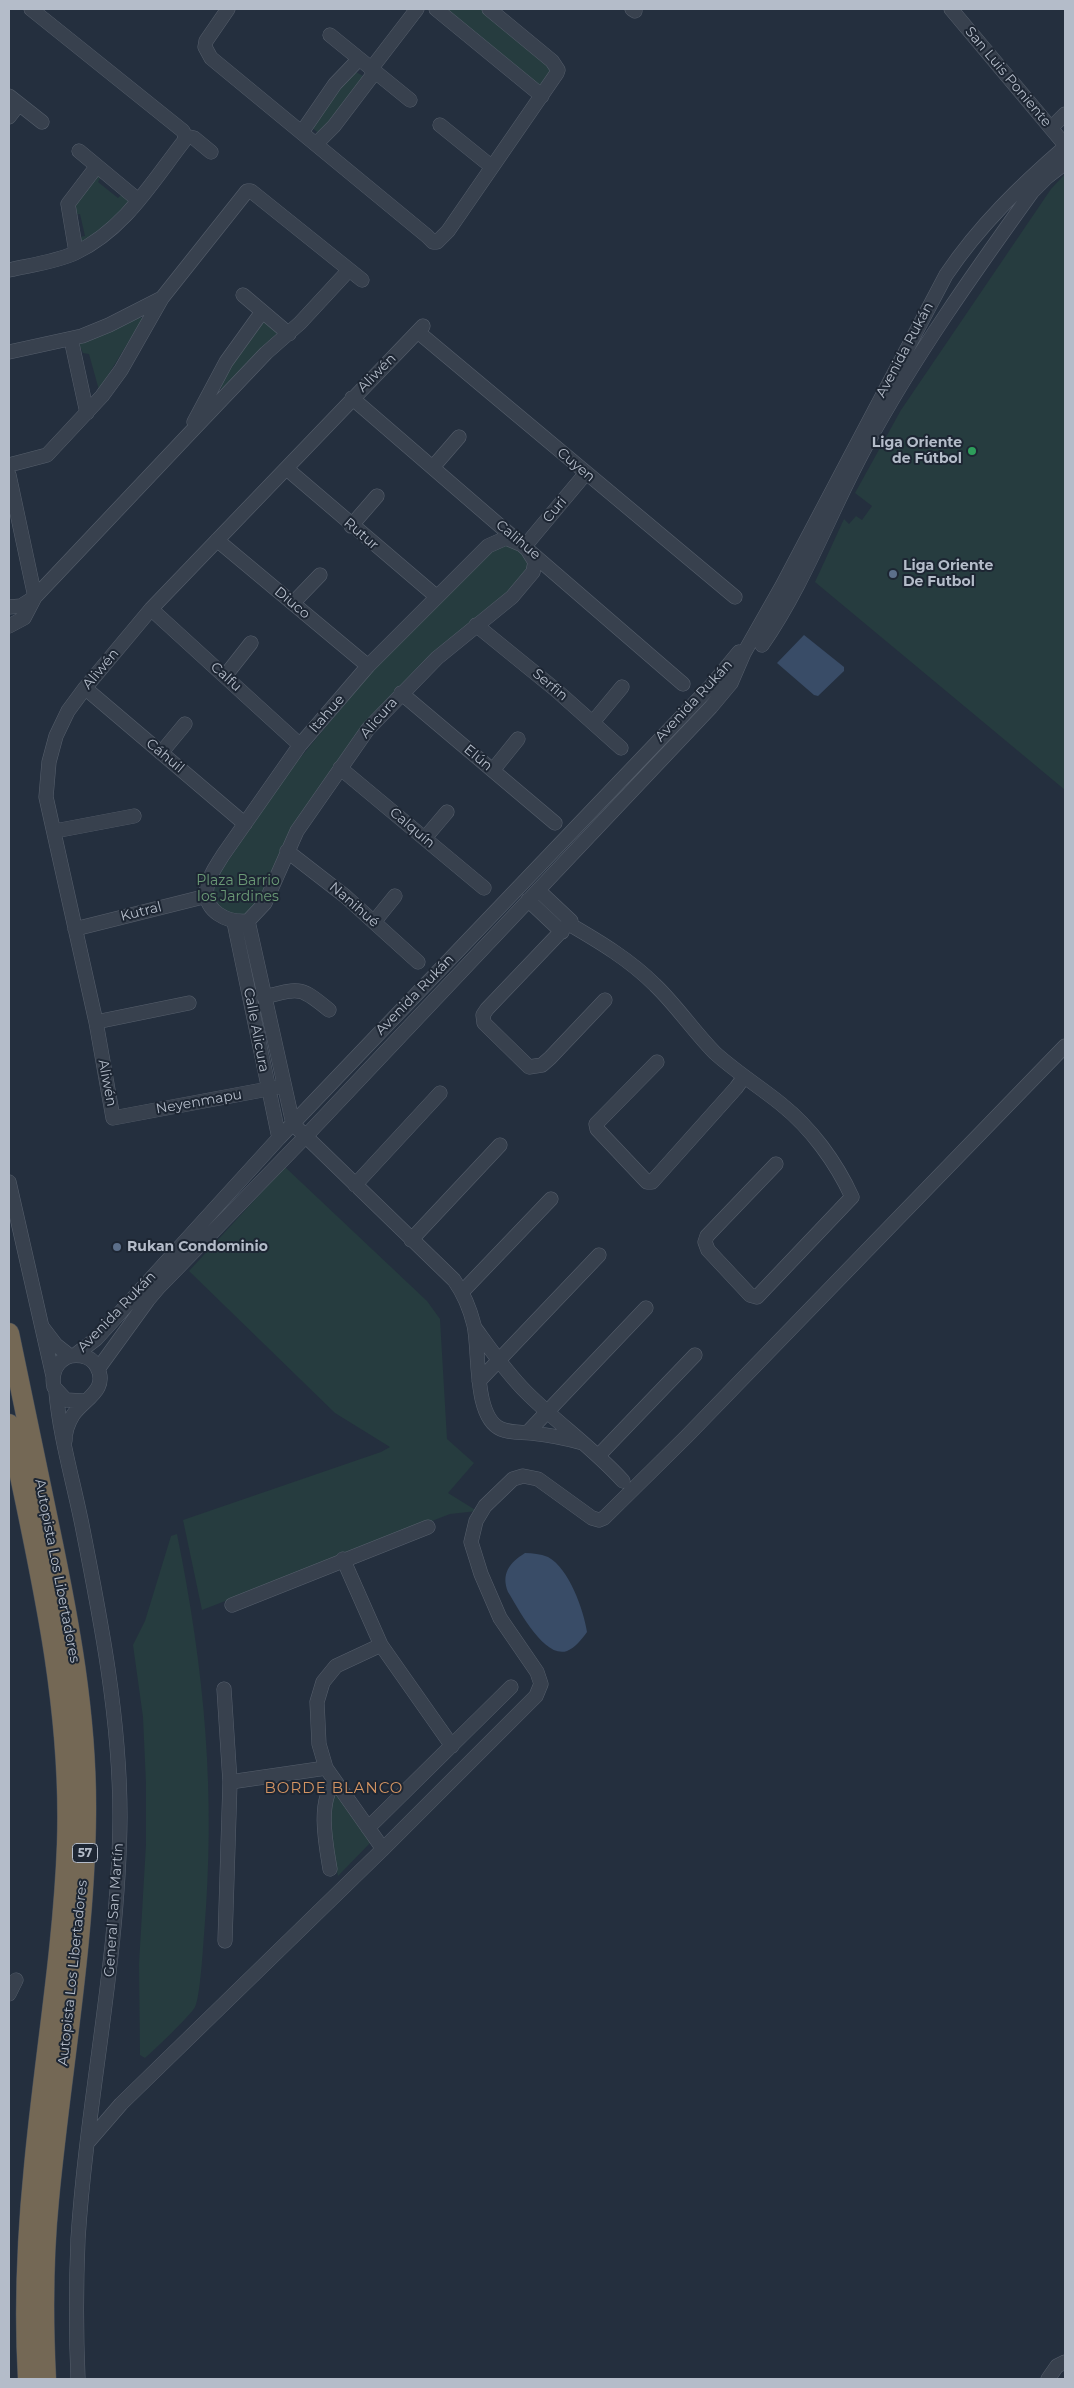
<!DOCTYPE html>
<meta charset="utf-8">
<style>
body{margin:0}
#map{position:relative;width:1074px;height:2388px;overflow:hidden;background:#242f3e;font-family:Montserrat,sans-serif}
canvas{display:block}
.frame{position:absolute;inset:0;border:10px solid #b4bcc9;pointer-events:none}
</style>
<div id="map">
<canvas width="1074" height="2388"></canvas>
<div class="frame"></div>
</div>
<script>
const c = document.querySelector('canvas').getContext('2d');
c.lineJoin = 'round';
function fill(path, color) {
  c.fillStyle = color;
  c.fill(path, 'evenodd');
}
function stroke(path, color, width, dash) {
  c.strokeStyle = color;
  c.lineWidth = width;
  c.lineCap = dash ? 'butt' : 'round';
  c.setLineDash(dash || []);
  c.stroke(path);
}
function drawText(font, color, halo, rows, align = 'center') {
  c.font = font + ' Montserrat,sans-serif';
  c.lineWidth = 4;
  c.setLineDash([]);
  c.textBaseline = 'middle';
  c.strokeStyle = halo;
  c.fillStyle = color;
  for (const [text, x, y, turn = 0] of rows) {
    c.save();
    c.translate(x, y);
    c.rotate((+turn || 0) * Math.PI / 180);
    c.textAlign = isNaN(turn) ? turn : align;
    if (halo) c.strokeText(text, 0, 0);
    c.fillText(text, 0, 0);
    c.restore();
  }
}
fill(new Path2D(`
 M446,9H485L553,68L541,89Z
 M356,72L365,77L320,134L312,128L337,86Z
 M1065,174V790L815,582L844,519L849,524L856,516L862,520L872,506L855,493L901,410L1051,189Z
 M95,175L101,176L98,182L118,198L123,193L130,201L118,219L81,243L78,237L85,236L80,214L74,215L73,202Z
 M134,317L143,318L99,390L89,354L83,353L79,344L81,340Z
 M266,321L277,331V335L222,391L221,386L229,370L262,322Z
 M504,541L526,553L528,568L510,592L480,614L415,670L361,731L259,904L246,915L232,917L211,899V886L291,769L416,618Z
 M285,1167L427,1301L440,1319L447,1439L474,1463L448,1493L477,1511L450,1514L202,1610L183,1520L381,1452L390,1447L335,1413L189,1271Z
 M177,1534C205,1673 216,1794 204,1935C203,1948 200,1998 195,2007C191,2015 153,2051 145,2058L140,2055L139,1964L146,1844V1784L143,1717L133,1645L145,1621L171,1536Z
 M336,1789L371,1842L338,1876L329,1832L333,1792Z`), '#263c3f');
fill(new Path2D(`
 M804,635L844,667V671L818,696L814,695L777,663Z
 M525,1553C533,1553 540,1554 548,1557C569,1568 584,1611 587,1632C582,1639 575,1648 567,1651C544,1659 518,1608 508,1592C501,1574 509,1563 525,1553Z`), '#394c67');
const minor = new Path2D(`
 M31,9L183,131L185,136L194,138L211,152
 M228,9L206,41L205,47L211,58L427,236L433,242H437L448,231L557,73L558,70L552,61L489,9
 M436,9L542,96
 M632,9L635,11
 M951,9L1065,145
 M330,35L410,100
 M371,69L417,9
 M9,96L42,122
 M9,117L19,104
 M440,125L492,167
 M1051,128L1065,114
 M302,132L335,84L359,59
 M316,144L334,126L375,72
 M79,151L138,200
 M76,252L68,204L97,166
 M9,270C31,265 55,262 75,253C124,230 152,182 184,141L185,136
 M243,295L289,334
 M418,332L735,597
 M71,339L87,413
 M9,352L82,336L109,325L162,298
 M352,398L683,684
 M194,422L226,362L262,312
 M9,465L47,455L102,396L121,370L162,298L247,191H251L362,280
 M433,467L459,437
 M287,469L437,597
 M9,475L35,597L24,618L9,626
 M351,526L377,496
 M217,540L368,666
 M525,546L586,473
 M293,603L320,575
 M9,607L21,606L35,597L189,434L266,353L300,323L349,270
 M151,609L300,745
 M476,625L556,690L621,748
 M762,645C805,583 830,512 866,446C914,357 973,274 1032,192L1047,177L1065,163
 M225,676L251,643
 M85,688L245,824
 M401,693L555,823
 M593,722L622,687
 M161,753L185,724
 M340,768L484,888
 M493,770L518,739
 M55,831L134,816
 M425,838L447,812
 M287,851L345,896L418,962
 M538,890L571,921L487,1009L483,1015L484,1023L529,1067L542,1065L550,1058L605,1000
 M528,900L562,932
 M248,921L293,1124L454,1280C464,1294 470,1309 474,1325C480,1350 473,1417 501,1429C510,1433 521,1432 531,1433C549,1435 566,1438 583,1443
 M248,921C228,923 203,912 207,887C209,875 217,865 223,855L300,745L368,666L488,546L506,538L525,546
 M248,921L265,903L297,831L368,729L437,658L512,597L533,572L535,562L525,546
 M234,922L279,1138
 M374,922L395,896
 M569,924C600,942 630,960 655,985C677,1006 694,1032 715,1053C736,1072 760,1087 781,1104C811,1128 836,1162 852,1197L757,1297L750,1295L708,1250L705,1242L707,1236L776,1164
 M75,929L207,896
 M264,997C300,988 300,986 329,1010
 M96,1022L189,1003
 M657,1062L596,1124L597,1129L647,1182H652L736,1088L744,1077
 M284,1086L113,1118L96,1022L46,797L49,762L56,736L68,711L85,688L151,609L423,326
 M9,1182L53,1376
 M355,1185L440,1093
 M411,1240L500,1145
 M462,1292L551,1199
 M43,1328L56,1345L70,1356
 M475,1328C491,1350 506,1372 526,1392C557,1423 593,1448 623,1481
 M75,1355L96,1339L279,1138L710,687L739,652
 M98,1369L148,1300L159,1287L305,1137L711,707L731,683L744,653L782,586L946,275C979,226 1020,186 1065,147
 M479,1381L599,1255
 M56,1392C60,1437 73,1480 82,1525C101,1621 120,1718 120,1817C119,1959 87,2098 78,2239C76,2286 76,2333 78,2379
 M528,1432L646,1308
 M65,1441C65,1432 68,1423 73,1415C84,1399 109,1390 97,1367C94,1361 88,1357 82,1356C62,1352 50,1369 54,1387L66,1400L84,1401
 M599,1455L695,1355
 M343,1559L381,1645L452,1746
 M232,1605L428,1527
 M381,1645L336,1666L323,1682L317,1702L319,1744L326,1768L383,1849
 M224,1689L230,1782L225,1941
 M230,1782L326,1768
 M368,1828L511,1687
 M330,1869C326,1845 317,1801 335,1782
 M9,1994L16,1980
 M89,2141L121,2104L383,1849L536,1696L541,1684L537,1672L500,1618L481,1574L471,1542L476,1521L485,1506L513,1479L523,1476L538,1479L592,1518L599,1520L604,1518L687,1436L1065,1046
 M1048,2379L1057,2366L1065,2362`);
const highway = new Path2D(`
 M9,1333C22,1397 36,1461 49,1525C69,1620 87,1715 86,1814C85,1943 61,2071 49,2199C43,2259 43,2319 46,2379
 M9,1424C38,1563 72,1701 67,1844C63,1952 44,2059 34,2167C27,2237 24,2309 28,2379`);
stroke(minor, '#565f6c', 15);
stroke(highway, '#434c59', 21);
stroke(minor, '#38414e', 14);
stroke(highway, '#746855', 20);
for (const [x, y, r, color] of [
 [972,451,5,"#2e9e5b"],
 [893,574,5,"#5c6f8a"],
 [117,1247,5,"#5c6f8a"]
]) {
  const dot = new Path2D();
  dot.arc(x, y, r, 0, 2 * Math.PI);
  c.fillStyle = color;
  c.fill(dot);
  stroke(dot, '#1d2633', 2);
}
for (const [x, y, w] of [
 [85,1853,25]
]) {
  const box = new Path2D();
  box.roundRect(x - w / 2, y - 9.5, w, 19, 4);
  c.fillStyle = '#1d2633';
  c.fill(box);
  stroke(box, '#b4bcc9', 1);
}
drawText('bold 12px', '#b4bcc9', null, [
 ["57",85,1853]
]);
drawText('14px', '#b4bcc9', '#1d2633', [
 ["San Luis Poniente",1008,77,50],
 ["Avenida Rukán",905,350,-62],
 ["Aliwén",377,373,-45],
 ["Cuyen",576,465,40],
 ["Curi",555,510,-50],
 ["Rutur",361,534,41],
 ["Calihue",518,540,40],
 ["Diuco",292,603,40],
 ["Aliwén",101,669,-50],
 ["Calfu",226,677,42],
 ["Serfin",550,685,40],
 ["Avenida Rukán",694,701,-47],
 ["Itahue",327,714,-49],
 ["Alicura",379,718,-49],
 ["Cáhuil",165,756,40],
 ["Elún",478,758,40],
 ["Calquín",412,828,40],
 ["Nanihué",354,905,41],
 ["Kutral",141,912,-14],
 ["Avenida Rukán",415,995,-46],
 ["Calle Alicura",256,1030,79],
 ["Aliwén",107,1083,79],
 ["Neyenmapu",199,1102,-10],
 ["Avenida Rukán",117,1312,-46],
 ["Autopista Los Libertadores",57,1571,79],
 ["General San Martín",114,1910,-86],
 ["Autopista Los Libertadores",73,1973,-84]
]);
drawText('bold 14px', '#b4bcc9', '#1d2633', [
 ["Liga Oriente",962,443,"right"],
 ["de Fútbol",962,459,"right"],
 ["Liga Oriente",903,566],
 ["De Futbol",903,582],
 ["Rukan Condominio",127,1247]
], 'left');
drawText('14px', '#6b9a76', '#1d2633', [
 ["Plaza Barrio",238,881],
 ["los Jardines",238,897]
]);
c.letterSpacing = '1px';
drawText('15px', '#d59563', '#1d2633', [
 ["BORDE BLANCO",334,1789]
]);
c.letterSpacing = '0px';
</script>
